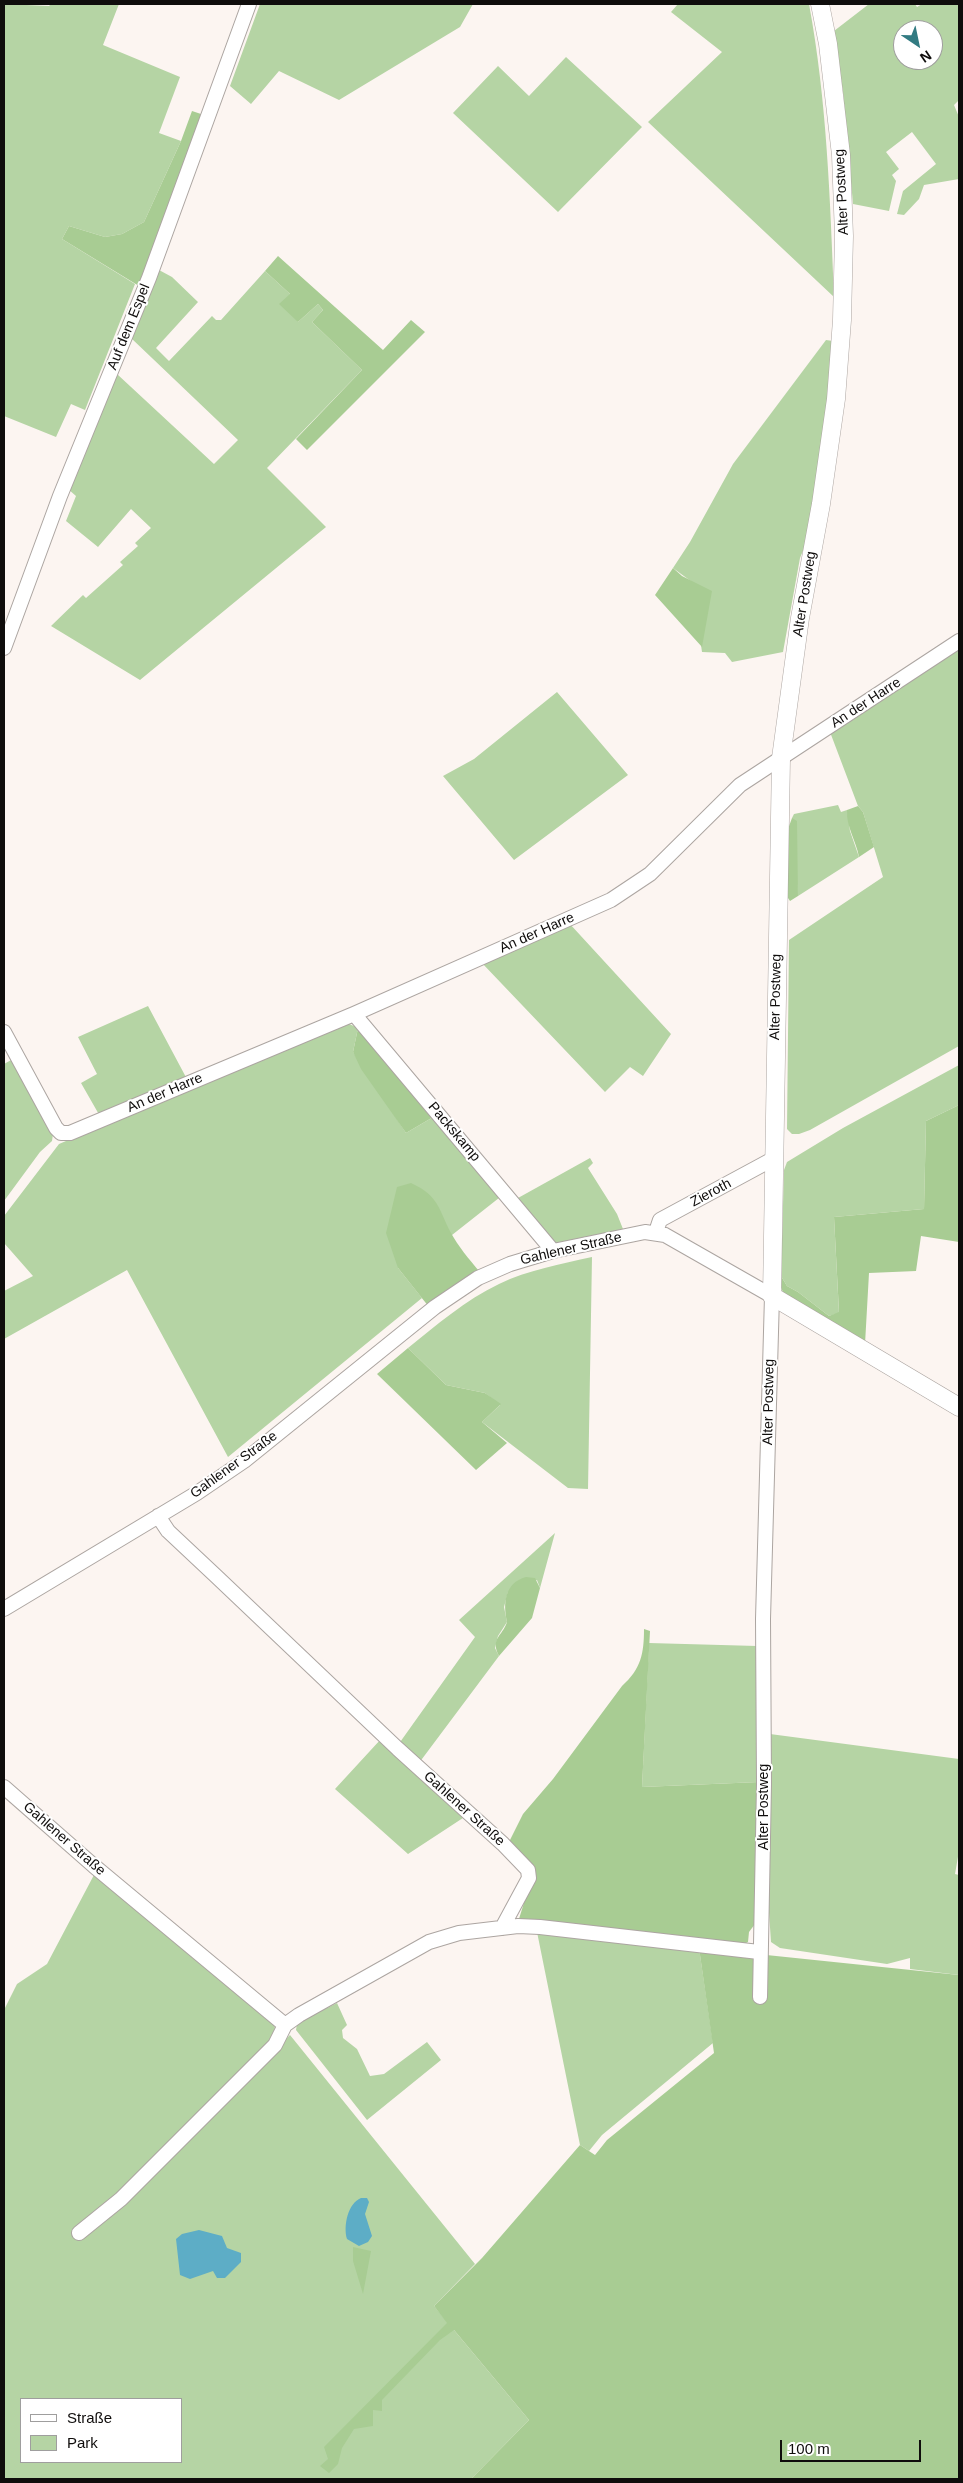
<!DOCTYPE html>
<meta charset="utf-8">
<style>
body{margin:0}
#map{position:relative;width:963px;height:2483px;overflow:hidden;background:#fcf5f1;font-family:Helvetica,sans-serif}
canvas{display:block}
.frame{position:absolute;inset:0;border:5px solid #0f0d0c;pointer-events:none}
.legend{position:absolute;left:20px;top:2398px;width:162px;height:65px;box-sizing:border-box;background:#fff;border:1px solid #9f9e9e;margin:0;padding:6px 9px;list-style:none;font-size:15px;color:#0f0d0c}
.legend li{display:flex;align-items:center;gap:10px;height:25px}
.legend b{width:25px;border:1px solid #9f9e9e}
.north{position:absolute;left:893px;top:20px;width:50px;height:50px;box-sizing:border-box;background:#fff;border:1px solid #9f9e9e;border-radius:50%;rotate:146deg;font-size:14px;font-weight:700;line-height:20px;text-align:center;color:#0f0d0c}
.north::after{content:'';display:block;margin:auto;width:18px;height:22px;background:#327b82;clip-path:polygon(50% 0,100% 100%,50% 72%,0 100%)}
.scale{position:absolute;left:780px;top:2440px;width:141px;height:22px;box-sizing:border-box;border:2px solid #0f0d0c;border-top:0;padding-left:6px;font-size:15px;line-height:18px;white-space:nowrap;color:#0f0d0c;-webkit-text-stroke:4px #fff;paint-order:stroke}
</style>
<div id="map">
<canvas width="963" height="2483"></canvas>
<div class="frame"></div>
<ul class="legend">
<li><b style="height:6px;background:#fff"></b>Straße</li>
<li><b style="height:14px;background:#b5d4a4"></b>Park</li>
</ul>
<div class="north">N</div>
<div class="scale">100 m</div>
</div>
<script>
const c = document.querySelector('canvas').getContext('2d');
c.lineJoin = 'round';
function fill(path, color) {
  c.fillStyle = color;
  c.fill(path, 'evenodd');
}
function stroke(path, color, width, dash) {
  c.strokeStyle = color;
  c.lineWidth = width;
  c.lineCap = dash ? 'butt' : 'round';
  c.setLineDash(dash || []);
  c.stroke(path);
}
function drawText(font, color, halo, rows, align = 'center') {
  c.font = font + ' Helvetica,sans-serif';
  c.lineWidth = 4;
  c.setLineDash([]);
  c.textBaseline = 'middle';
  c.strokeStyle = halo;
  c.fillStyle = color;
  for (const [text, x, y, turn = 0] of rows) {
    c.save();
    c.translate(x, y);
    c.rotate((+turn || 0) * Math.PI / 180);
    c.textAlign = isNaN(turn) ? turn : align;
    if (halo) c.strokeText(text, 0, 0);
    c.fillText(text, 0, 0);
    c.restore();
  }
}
fill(new Path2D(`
 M4,4L49,6L51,4H119L103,45L180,77L159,133L181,141L144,222L122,234L105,237L69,226L62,239L135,284L85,410L71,404L56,437L4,416Z
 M260,4H473L460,27L339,100L279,71L251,104L230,86Z
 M678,4H809C827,101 830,199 834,297L648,122L722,52L671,12Z
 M869,4H915L917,7L922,4H959V100L954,105L959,117V179L924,185L919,199L904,215L897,214L903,191L936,164L912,132L886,152L899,169L892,175L896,181L889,211L853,204L843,92L834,31ZM903,30H933V60H903Z
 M566,57L642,127L558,212L453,113L498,66L529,96Z
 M159,270L172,277L198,302L156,348L169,361L212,316L216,320H221L265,271L290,294L298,322L318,304L323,310L312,322L362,370L267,468L326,527L140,680L51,626L83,595L86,598L123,565L120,562L138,546L135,543L151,528L131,509L98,547L66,521L76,496L68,489L117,374L214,464L238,440L131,338Z
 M826,340L833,341L836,344L807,541L800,558L783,652L732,662L725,653L702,652L692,582L673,568L690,542L733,464Z
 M958,646L959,1046L810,1130L799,1134H792L787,1129L789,940L883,877L863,812L858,806L830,732Z
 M557,692L628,775L514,860L443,776L474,759Z
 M838,805L841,812L847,810L850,831L859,857L798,896L792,818L794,814Z
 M569,923L671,1034L643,1076L630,1067L605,1092L481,962Z
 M148,1006L188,1081L101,1118L81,1083L97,1074L78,1037Z
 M345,1022L358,1028L353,1052L406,1133L435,1116L504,1194L452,1235L398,1268L422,1298L228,1457L127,1270L4,1339V1291L33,1276L4,1243V1216L59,1144Z
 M13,1059L53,1134L52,1141L40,1152L4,1201V1064Z
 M959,1065V1105L926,1121L924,1209L834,1217L839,1313L829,1316L798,1292L787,1286L781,1276L784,1170L787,1162L843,1128Z
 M590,1158L593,1163L588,1168L617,1214L623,1229L555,1244L518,1198Z
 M592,1257L588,1489L568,1488L482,1422L500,1405L485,1393L446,1385L408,1348C437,1325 465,1300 499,1284C528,1270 561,1264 592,1257Z
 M555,1533L540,1588L537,1580L508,1592L504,1607L507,1622L498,1636L495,1648L499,1656L419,1763L398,1745L475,1637L459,1620Z
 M649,1643L757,1646L759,1782L642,1787Z
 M770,1734L959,1759V1851L955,1874L959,1875V1975L910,1969V1958L887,1964L780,1948L771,1942L768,1898Z
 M381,1739L466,1816L408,1854L335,1789Z
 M95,1873L273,2021L275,2028L271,2042L86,2235L290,2035L475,2264L434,2306L529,2420L471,2479H4V2010L17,1984L47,1964ZM21,2399H181V2462H21Z
 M537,1932L699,1948L713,2043L602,2135L589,2151L580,2145Z
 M324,2002L327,2008L337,2003L347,2025L342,2030L343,2038L357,2049L370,2076L384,2074L427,2042L441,2060L367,2120L296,2030L297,2024Z`), '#b5d4a4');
fill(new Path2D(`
 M192,111L204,115L139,286L62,239L69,226L105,237L122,234L144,222L181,141Z
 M278,256L383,350L411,320L425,332L307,450L296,439L362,370L312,322L323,310L318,304L298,322L279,304L290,294L265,271Z
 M673,568L682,576L712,591L702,647L655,595Z
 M858,806L863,812L874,847L859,857C856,840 846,827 847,810Z
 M792,818L797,821L798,896L790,901L788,898V829Z
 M358,1028L435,1116L406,1133L361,1069L353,1052Z
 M959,1105V1242L921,1236L916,1271L869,1273L865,1344L785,1297L777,1278L781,1276L787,1286L798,1292L829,1316L839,1312L834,1217L924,1209L926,1121Z
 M411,1183C439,1196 438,1208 451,1233C458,1246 469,1259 479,1271L429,1307L398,1268L386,1233L397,1187Z
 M408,1348L446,1385L485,1393L501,1404L482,1422L507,1443L476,1470L377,1374Z
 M526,1577L535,1578L540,1588L532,1618L499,1656C490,1638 502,1637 507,1622C503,1604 504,1583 526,1577Z
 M644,1629L650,1631L642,1787L759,1782L755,1924L749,1932L748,1942L740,1946L518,1922L534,1871L508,1844L523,1814L553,1779L622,1686C641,1669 644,1654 644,1629Z
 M699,1948L959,1975V2479H471L529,2420L454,2330L440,2340L382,2400V2411L373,2410V2426L354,2429L342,2448L338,2464L329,2473L320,2466L328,2459L324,2447L447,2323L434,2306L482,2258L580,2145L595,2155L607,2140L714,2053Z
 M353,2247L371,2251L363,2294L353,2261Z`), '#a8cc93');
fill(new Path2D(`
 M361,2198H367L369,2202L365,2214L372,2236L368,2242L359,2246L347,2239C343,2226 348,2203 361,2198Z
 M199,2230L222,2236L227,2248L241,2253V2262L225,2278H217L213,2271L190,2279L180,2275L176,2239L182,2234Z`), '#5dadc6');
const minor = new Path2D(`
 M4,648L60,496L149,278L249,4
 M354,1014L553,1251
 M4,1032L56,1128L61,1133H70L354,1014L611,900L650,874L740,785L959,641
 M656,1232L660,1220L773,1159
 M158,1516L168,1531L217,1577L398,1749L503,1844L528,1870L529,1878L502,1928
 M4,1609L197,1493L244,1461L435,1307L478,1278L510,1264L553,1251L645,1232L665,1235L772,1296L763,1619L764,1784L760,1997
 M4,1787L94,1866L285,2025
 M79,2233L121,2199L275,2045L285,2025L299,2015L429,1942L459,1933L518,1926L540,1927L759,1952`);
const major = new Path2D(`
 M820,4L828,44L841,155L844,236L842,320L836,399L821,504L800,618L781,758L772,1296L959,1407`);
stroke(minor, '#aca5a1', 16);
stroke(major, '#aca5a1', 19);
stroke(minor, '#fff', 14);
stroke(major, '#fff', 18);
drawText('14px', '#0f0d0c', '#fff', [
 ["Alter Postweg",842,192,-93],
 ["Auf dem Espel",129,327,-68],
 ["Alter Postweg",805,594,-81],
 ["An der Harre",866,703,-33],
 ["An der Harre",537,933,-24],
 ["Alter Postweg",776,997,-89],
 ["An der Harre",165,1093,-23],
 ["Packskamp",454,1132,50],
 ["Zieroth",711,1193,-28],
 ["Gahlener Straße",571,1249,-13],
 ["Alter Postweg",769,1402,-89],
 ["Gahlener Straße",234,1465,-36],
 ["Alter Postweg",764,1807,-90],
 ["Gahlener Straße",464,1809,42],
 ["Gahlener Straße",64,1839,41]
]);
</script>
